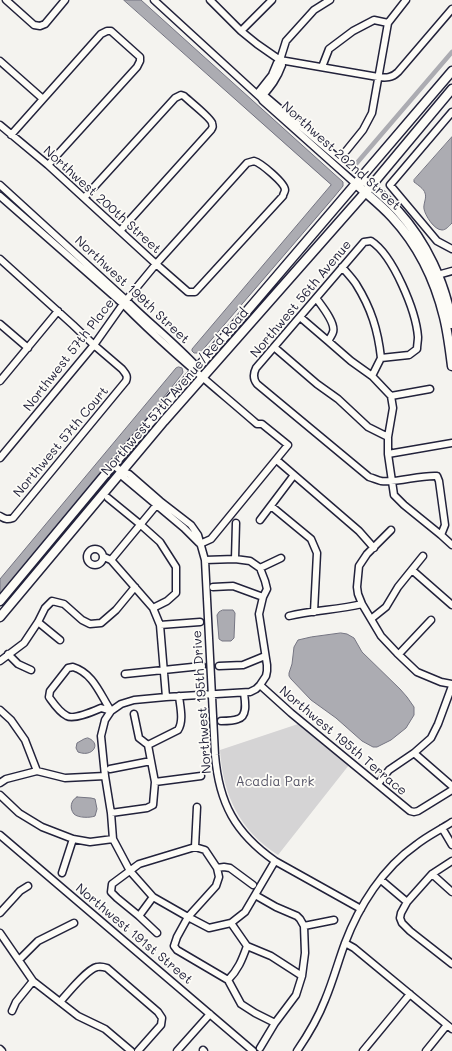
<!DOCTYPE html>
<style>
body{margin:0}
canvas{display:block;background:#f4f3ef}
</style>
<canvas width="452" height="1051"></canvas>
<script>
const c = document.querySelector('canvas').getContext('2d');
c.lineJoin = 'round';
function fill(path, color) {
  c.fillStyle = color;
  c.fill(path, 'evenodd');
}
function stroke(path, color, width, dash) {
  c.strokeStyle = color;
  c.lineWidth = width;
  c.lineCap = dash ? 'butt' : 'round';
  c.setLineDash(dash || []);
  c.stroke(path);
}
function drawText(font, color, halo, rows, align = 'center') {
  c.font = font + ' Mali,sans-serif';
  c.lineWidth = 3.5;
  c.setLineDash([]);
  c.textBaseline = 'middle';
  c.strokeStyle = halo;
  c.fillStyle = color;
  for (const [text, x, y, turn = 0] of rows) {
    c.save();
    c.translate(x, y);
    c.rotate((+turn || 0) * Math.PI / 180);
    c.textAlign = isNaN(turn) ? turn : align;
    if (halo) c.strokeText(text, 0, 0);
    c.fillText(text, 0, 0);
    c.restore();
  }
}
fill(new Path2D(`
 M298,724L349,765L278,855C239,830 223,795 220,750Z`), '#d5d4d5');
const water = new Path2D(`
 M124,0H141L343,182V186L334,197L200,353H194L192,351V349L331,185Z
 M452,137V223C449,226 446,230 442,230C434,230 425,215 424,209C423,204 427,198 425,193C424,189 418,185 414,182V180Z
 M179,367L182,368L183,372L182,374L116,458L61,521L0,595V579L176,368Z
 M223,610H233L235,613L234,638L231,641H222L219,639L217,615L219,612Z
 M341,633L347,634L354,638L362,652L400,689L407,697L414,707V715L406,728L391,740L377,747H373L362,741L336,718L311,700L291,679L289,676V673L292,664L294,647L298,640L311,637Z
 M88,738C102,743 93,758 78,752L76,748L77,743L84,739Z
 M77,797L91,798L95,799L97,809L95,816C90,818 78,818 74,814C69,808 71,800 77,797Z`);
fill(water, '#acacb2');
stroke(water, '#757582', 1);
stroke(new Path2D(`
 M356,164L452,52`), '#acacb2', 4.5);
const minor = new Path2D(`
 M6,0L34,25L40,26L45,24L65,0
 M154,0L261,98L263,101L356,184
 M210,0L241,31L257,44L280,60L378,77C386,78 392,78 398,72L452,9
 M241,31L272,0
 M0,61L43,99
 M322,67L329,49L353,31L374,20L388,23
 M257,94L272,75L277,63L280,60L286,41L314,10L330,0
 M261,98L266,97L361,178
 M261,98C271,86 277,79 282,65L280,60
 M452,112L390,185L437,241L452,249
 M0,125L48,165L156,264L188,292H195L283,196C283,194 285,192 285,190C285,183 261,163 254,161L247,163L156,264L123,304L94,345L0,458
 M11,135L101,34L107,31H111L140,57V61L137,67L48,165
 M346,151L363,130L372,113L388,23L406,0
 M0,185L126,300C149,323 175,343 197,367
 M0,196L123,304C165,347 212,385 257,424H262L288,445L211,539L200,544
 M84,198L175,98L181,95L184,96C189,101 211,118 212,123C213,127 213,127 211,130L120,231
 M0,259L73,325L94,345L122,369C126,374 128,376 126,381L13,518C7,520 5,519 0,516
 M342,267C347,273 352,278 356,284C371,308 378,330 381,358
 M434,276L452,271
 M316,298C321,305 336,323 333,332C332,335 330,338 328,341
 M300,317L328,341L351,361L372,376L391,396L393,408L388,437V454L394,495L404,505L441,535L452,545
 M0,324L28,348
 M274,347L317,384L338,399L368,427L388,437
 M381,358L409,355L417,349C417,345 418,341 418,337C416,311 393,255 371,241L364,242L256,368C253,374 253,379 257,384L369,477C373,478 377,480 381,481C399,483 418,475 437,476L439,481L445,525L441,535
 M372,376L381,358
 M0,381L58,311
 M391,396L430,389
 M388,454L452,443
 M279,462L359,531L374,548
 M113,465L121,471L129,474L160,501L191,525L198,535L205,560L215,755C219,803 235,833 275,861L361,909
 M121,471L122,476L184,528L199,543
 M108,498L141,525L160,542L176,567V593L167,601L153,608
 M271,506L311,539L317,553L314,612
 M260,520L294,475
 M391,530L367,554L359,566L357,587L358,594L362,604L381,636L397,653L417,672L441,682L452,684
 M87 557a8 8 0 1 1 16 0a8 8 0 1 1-16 0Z
 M104,557L111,560L153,608L160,625L166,697
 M235,559L236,523
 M111,560L159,502
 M205,560L235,559L250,561L260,568L265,581L267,589L263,597L259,614L267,665V671L266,676L260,685L256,689L250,692L166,697L134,700L121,704L111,711L105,720L101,736L105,776L111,813L113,839L130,871L153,897L188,917L209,928L231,923L245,912L275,861
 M260,568L281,558
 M412,570L452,605
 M213,587L233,586L263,597
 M289,616C313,610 338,610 362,604
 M371,619L386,607L398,587L423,556
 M38,622L60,640
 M160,625L200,622
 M8,654L18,664L31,670
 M399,654L431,620
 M0,661L24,643L38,622L45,608L52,601L64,604L82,620L90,624L101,623L116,610L135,587
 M219,666L243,665L265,656
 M73,667C93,673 100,694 111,711L101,708C94,711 74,720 67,716C59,712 54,704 49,697L50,691L68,668Z
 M125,674L202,666
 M260,685L291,713L410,811L414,812L418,811L452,790
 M0,710L11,720L25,740L37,771L65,778L105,776
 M134,714L139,738L148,745
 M221,721C226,721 233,721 238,719C248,716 245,701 244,693
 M148,745L178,730C184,721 180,706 179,696
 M414,753L452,786
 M110,769L151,761
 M155,782L201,776
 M0,783L6,779L37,771
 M378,784L389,770L414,753L431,738L438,724L452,686
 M0,795L19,813L42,827L73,839L90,842L113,839
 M111,813L147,808L153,805L155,782L151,761L148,745
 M442,828L452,845
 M0,835L253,1051
 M195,847L197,807
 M452,861L432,874L407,902L401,913L400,918L402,923L410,931L452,964
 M217,868L224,867L230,868L253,885
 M62,873L73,839
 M432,874L452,892
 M381,880L407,902
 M255,895L276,907L297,916L300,919L304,926L305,953L302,976L296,995L275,1023L260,1048
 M0,913L20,891L28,886
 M139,916L153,897
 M304,926L334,920
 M0,933L33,981L78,1016L105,1029L131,1051
 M157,933L139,916L117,898L111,892L112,884L139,864L195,847L205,850L217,868L219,877L216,886L188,917L177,937L174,946L177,950L228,980
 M345,943L354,948L452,1029
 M247,946L271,956L302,976
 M19,960L38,941L74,923
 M228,980C238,970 242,960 247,946L231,923
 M228,980L241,1004L255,1013L275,1023
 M60,1002C67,994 87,969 97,967C101,966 104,967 107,968L158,1012L162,1018L161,1025L138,1051
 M12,1011L16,1002L33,981
 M0,1049L2,1051
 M203,1050L204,1051
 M177,1051L210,1014
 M297,1051C308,1035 318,1018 325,1000C333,981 338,962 345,943C359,906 383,868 416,845C427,836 440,830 452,822
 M363,1051L410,994
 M426,1051L447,1025`);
const major = new Path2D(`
 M361,178C374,188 387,199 398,211C426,242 445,282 452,324
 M356,184C368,195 381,205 392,217C418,245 435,280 444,317C448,333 450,350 452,366
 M0,601L113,465L241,318L452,71
 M0,617L164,421L371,186L452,89`);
stroke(minor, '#22223b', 9);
stroke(major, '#22223b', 11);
stroke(minor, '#fdfcf7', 6);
stroke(major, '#fdfcf7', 8);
drawText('13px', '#22223b', '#fdfcf7', [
 ["Northwest 202nd Street",341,156,42],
 ["Northwest 200th Street",102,200,42],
 ["Northwest 199th Street",132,290,43],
 ["Northwest 56th Avenue",301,299,-50],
 ["Northwest 57th Place",69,355,-52],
 ["Northwest 57th Avenue/Red Road",175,392,-49],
 ["Northwest 57th Court",61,442,-50],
 ["Northwest 195th Drive",202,702,-94],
 ["Northwest 195th Terrace",343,741,40],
 ["Northwest 191st Street",134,934,40]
]);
drawText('13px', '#585769', '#fdfcf7', [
 ["Acadia Park",275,782]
]);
</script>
